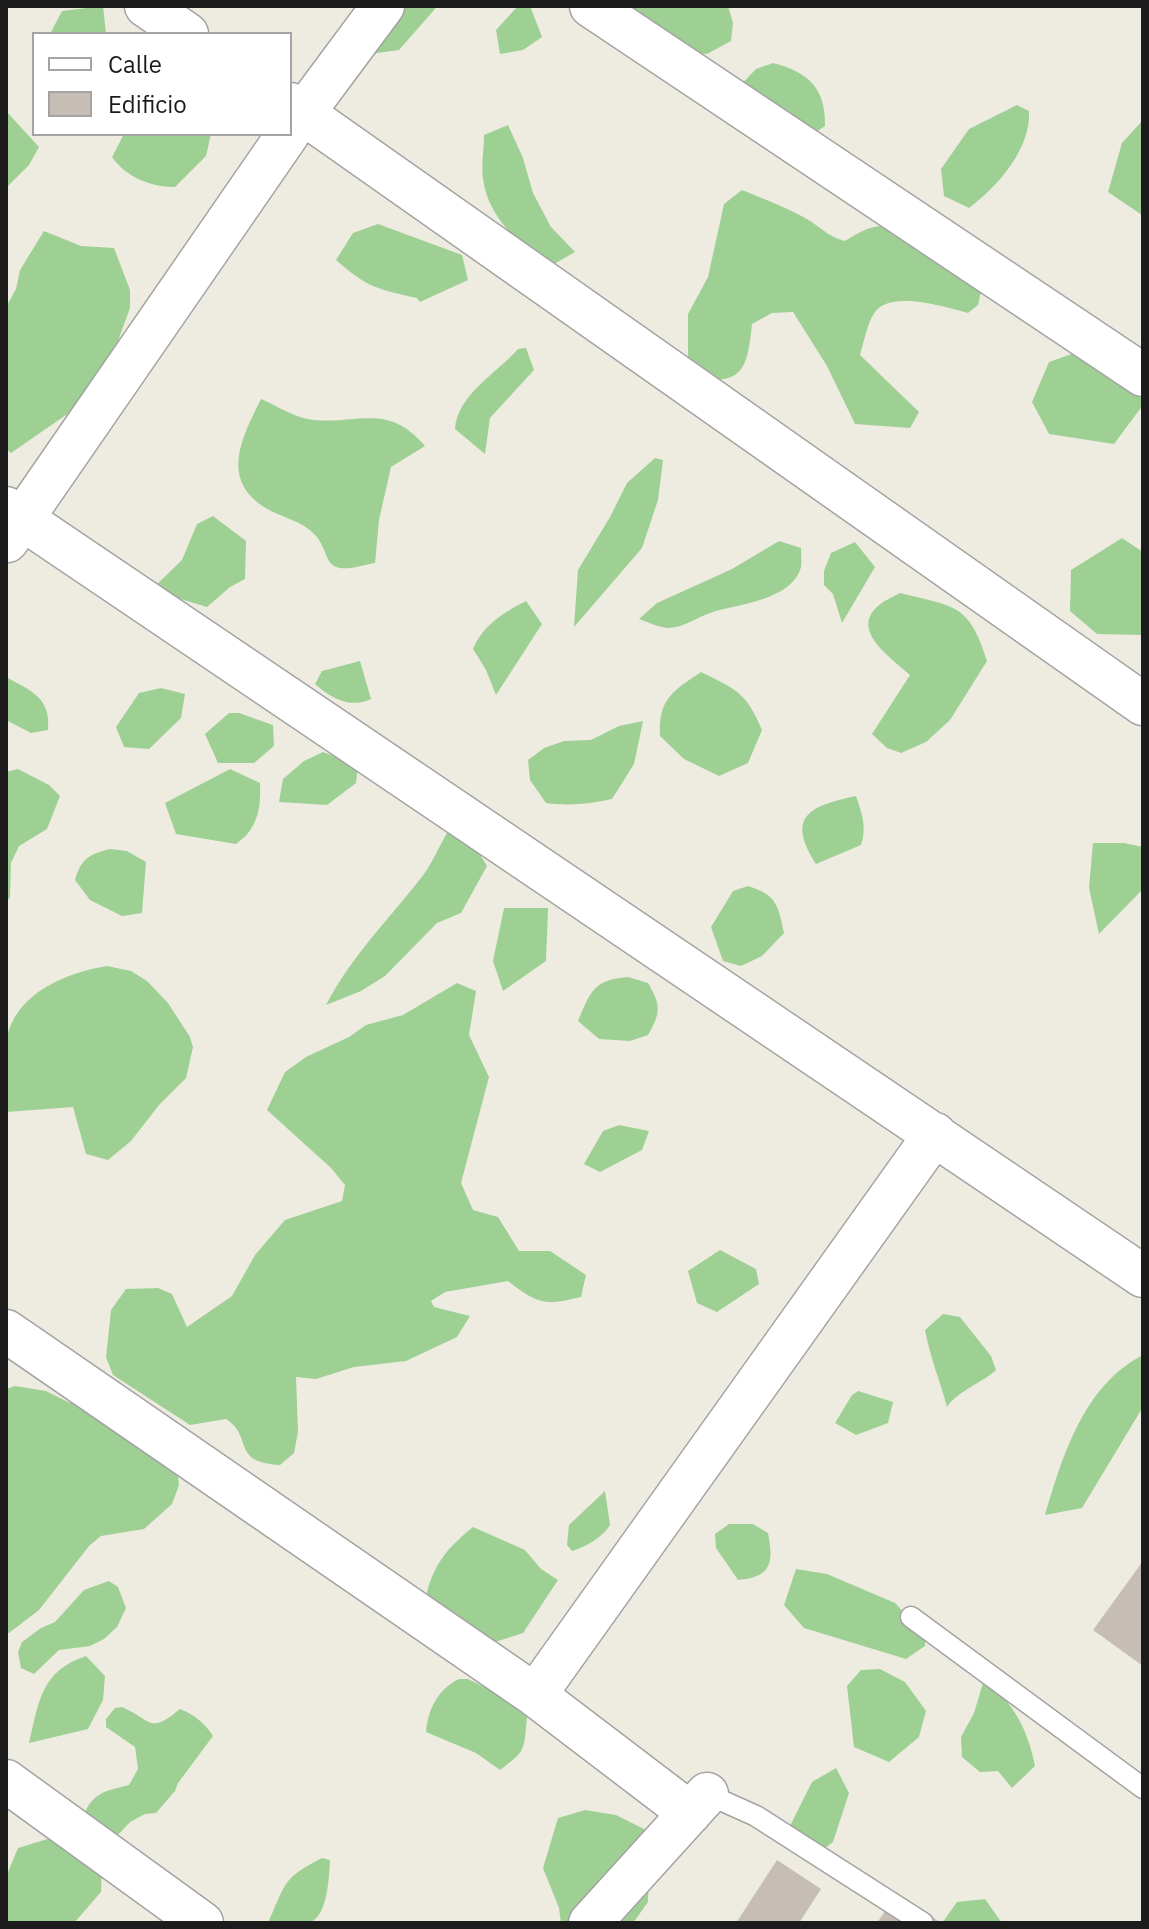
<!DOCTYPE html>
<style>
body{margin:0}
#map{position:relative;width:1149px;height:1929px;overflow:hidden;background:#eeece1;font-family:"IBM Plex Sans",sans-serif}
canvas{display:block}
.frame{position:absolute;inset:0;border:8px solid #1c1c1c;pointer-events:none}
.legend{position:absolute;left:32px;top:32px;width:260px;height:104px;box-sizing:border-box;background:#fff;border:2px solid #a4a4a4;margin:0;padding:10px 14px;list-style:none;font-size:24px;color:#1c1c1c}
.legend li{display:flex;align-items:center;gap:16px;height:40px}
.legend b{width:40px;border:2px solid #a4a4a4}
</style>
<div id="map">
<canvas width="1149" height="1929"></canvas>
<div class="frame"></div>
<ul class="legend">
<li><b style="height:10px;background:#fff"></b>Calle</li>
<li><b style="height:22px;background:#c6beb4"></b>Edificio</li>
</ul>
</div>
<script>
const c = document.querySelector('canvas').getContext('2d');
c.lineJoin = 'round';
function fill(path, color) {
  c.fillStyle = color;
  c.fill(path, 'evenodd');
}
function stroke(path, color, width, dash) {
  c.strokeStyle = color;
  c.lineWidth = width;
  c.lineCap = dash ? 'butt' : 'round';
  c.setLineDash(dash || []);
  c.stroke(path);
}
fill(new Path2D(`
 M103,6L106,34H50L62,11Z
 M387,6H434L435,9L399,50L370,54Z
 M530,6L542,37L523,50L500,54L496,30L517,7Z
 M576,6H728L733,23L731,41L707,54L619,44Z
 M773,63C809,72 826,89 825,126L797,145L729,97L756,69Z
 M1017,105L1029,111C1031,149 998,186 969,208L944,196L941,169L969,129Z
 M6,111L39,147L29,165L6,188Z
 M1143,120V215H1142L1108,192L1122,143Z
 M508,125L523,158L533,193L551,227L575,252L549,267C519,242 489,220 483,179C481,165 484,149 484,135Z
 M124,134H211L206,156L175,187C150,187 126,177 112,157Z
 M742,190C764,199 786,207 807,219C822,228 827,236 845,241C855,235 864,229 874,227C908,219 957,256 985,273L978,305L968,313C945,307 891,290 875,312C867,323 864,342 860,355L919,412L910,428L855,424L827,366L793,312L772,313L752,324C747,373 742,386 688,377V314L708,277L724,204Z
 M378,224L462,255L468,280L420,302L417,298C377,289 368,288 336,260L353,233Z
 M44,231L81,246L114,248L130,290V308L106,374L76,408L11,453L6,449V307L16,289L20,270Z
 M526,348L534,370L490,418L485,454L455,429C457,395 497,373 518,349Z
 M1077,352L1143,382V405L1114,444L1049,434L1032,402L1049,362Z
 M261,399C277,406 297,419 314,420C361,424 388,403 425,446L391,467L379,520L375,563C361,565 338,575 329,561C324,552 322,541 314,534C303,522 285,518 271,511C218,483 241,439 261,399Z
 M655,458L663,460L658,500L642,548L574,627L578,570L610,517L627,483Z
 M213,516L246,541L245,579L230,587L207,607L151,590L182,560L197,524Z
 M1122,538L1143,552V635L1097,634L1070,611L1071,570Z
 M779,541L801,548C801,553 802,561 801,567C792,601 736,604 710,613C696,618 684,627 669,628C660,628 648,622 639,619L657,603L732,569Z
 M855,542L875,567L842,623L833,594L824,585V571L831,553Z
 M900,593C955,607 969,603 987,661L950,720L926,742L901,753L887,748L872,734L910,675C893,659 849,631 878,606C883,601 893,597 900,593Z
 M526,601L542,624L496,695L486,670L473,649C483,625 503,613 526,601Z
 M360,661L371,699C349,709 331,698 315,684L322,671Z
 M701,672C737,690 746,692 762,730L748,763L719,776L684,759L660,736C658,699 673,691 701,672Z
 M6,677C31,691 51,697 48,730L31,733L6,720Z
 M161,688L185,694L181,718L149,749L124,747L116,727L139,693Z
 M229,713H239L273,725L274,746L254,763H218L205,734Z
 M643,721L634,764L612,799C590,804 569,806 546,803L530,780L528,760L544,748L564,741L591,740L619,726Z
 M323,752L358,765L356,783L327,805L279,802L283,779L304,761Z
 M18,769L49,785L60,796L47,829L19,846L11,863L10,897L6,903V772Z
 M230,769L260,783C261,808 258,829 236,844L176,834L165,803Z
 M856,796C862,813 867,828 861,845L816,864C785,815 811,806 856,796Z
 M463,827L487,866L461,913L437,923L385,976L361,991L326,1005C351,957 388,920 421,878C432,864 440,845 449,829Z
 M1093,843H1124L1143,847V889L1099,934L1089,888Z
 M110,849L127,851L146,862L142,913L122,916L90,900L75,880C81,859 89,854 110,849Z
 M748,886C777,895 778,905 784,933L762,956L741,966L723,961L711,927L733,891Z
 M504,908H548L546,961L503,991L493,961Z
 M107,966L131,971L147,981L168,1003L190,1037L193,1047L186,1078L159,1105L131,1141L108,1160L86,1154L73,1107L6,1112C6,1089 3,1065 6,1043C13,994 65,973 107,966Z
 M628,977L648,983C661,1005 661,1013 648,1035L630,1041L599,1039L578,1021C591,991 593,980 628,977Z
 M457,983L476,991L469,1035L489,1077L461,1183L473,1210L498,1217L519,1251H550L586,1275L581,1297C544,1306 538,1304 508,1281L445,1292L431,1301L434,1307L470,1316L457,1337L406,1361L354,1367L316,1379L296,1377L298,1432L294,1453L280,1465C230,1462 254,1437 226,1419L190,1425L113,1375L106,1357L111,1310L126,1289L158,1288L172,1294L187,1327L232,1296L255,1255L285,1220L342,1201L345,1185L331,1168L267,1110L285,1072L306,1057L349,1037L366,1025L403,1015Z
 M619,1125L649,1131L642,1150L600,1172L584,1164L603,1131Z
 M720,1250L756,1269L759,1284L717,1312L697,1303L688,1271Z
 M943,1314L960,1317L991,1356L996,1370C982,1383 956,1392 947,1407C940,1381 930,1357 925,1330Z
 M1143,1355V1407L1082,1508L1045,1515C1063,1455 1084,1385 1143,1355Z
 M15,1386L46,1391L70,1403L91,1399L178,1476L179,1485L172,1504L144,1529L101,1536L89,1546L39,1610L9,1633L6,1632V1461L8,1459L6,1451V1389Z
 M858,1391L893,1402L888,1423L856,1435L835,1423L852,1395Z
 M605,1491L610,1525C602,1538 587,1546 572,1551L567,1545L569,1525Z
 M729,1524H753L768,1533C774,1564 771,1577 738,1580L716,1548L715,1534Z
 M473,1527L525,1550L541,1569L558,1580L523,1633L492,1643L425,1601C432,1566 446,1549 473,1527Z
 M796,1569L827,1574L895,1603L925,1635V1646L906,1659L804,1628L784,1605Z
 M109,1581L118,1587L126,1608L117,1627L104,1639L90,1646L59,1650L34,1674L21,1668L18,1652L22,1642L41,1628L55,1622L84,1590Z
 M86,1656L105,1676L103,1700L88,1729L29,1743C39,1701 41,1671 86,1656Z
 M880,1669L905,1682L926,1711L919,1737L889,1762L854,1747L847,1686L861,1670Z
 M459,1679H468L525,1707C528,1715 527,1718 526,1727C524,1753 522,1753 500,1770L476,1753L426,1732C428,1709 438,1689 459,1679Z
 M983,1683C1013,1697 1029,1734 1035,1766L1012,1788L998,1771L980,1772L962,1757L961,1737L974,1713Z
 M122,1707C152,1720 149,1735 180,1709C193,1714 205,1723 213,1736L178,1783L175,1791L156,1813L145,1814L130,1822L116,1837L81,1821C92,1793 101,1792 129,1785L138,1769L135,1747L106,1727V1719L115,1708Z
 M836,1768L849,1793L833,1842L822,1850L789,1828L812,1782Z
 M585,1810L616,1815L650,1832L648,1902L633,1923H561L559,1908L543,1868L558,1818Z
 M54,1837L102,1868L101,1892L74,1923H8L6,1921V1877L18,1848Z
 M322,1858L330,1860C329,1877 328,1920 307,1923C295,1925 280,1923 268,1923C286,1884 281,1879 322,1858Z
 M985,1899L1002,1923H942L957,1902Z`), '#9ed094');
fill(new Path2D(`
 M1143,1561V1666L1093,1630Z
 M777,1860L821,1889L799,1923H736Z
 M897,1893L941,1923H877Z`), '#c6beb4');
const service = new Path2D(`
 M911,1617L1143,1788
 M707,1794L756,1816L923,1923`);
const minor = new Path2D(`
 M146,6L187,34
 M591,6L1143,375
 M290,104L1143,704
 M290,131L383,6
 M6,508L1143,1276
 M7,541L288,134
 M6,1331L535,1695L690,1813
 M535,1695L935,1134
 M6,1781L202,1923
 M590,1923L707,1794`);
stroke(service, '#a3a3a3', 23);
stroke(minor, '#a3a3a3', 45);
stroke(service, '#fff', 20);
stroke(minor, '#fff', 42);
</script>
